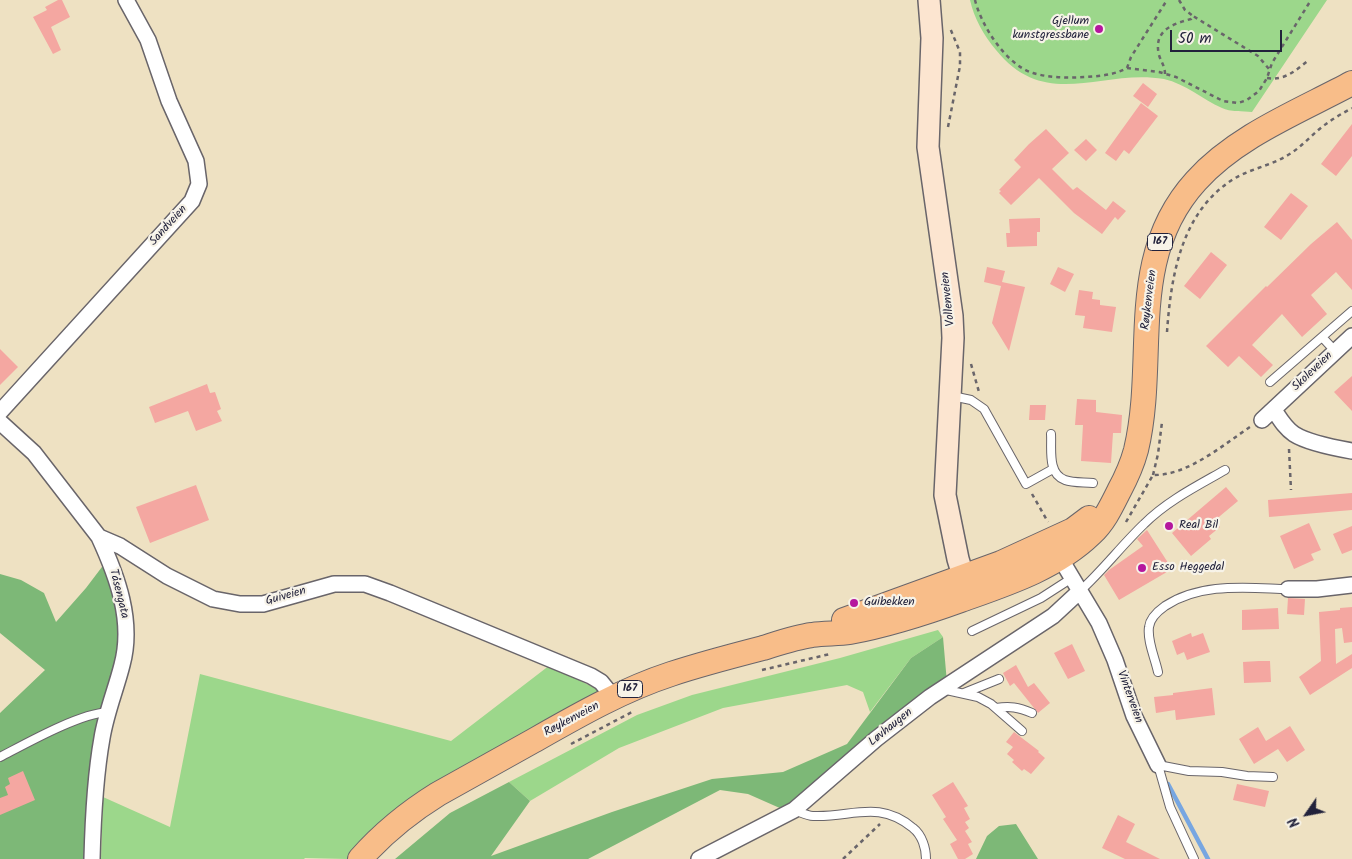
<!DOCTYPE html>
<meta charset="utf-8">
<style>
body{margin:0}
#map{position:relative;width:1352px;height:859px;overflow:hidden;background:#eee1c2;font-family:Kalam,sans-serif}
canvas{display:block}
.north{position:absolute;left:1282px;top:789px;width:50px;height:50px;-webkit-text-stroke:4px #f7f3e8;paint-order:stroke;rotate:237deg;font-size:14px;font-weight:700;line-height:20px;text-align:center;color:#22223b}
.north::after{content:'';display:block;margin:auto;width:18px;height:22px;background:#22223b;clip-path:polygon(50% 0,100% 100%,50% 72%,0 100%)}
.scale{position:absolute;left:1170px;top:30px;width:112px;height:22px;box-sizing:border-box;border:2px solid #22223b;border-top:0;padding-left:6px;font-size:15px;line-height:18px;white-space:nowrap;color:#22223b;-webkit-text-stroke:4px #f7f3e8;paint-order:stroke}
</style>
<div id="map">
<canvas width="1352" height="859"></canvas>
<div class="north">N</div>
<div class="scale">50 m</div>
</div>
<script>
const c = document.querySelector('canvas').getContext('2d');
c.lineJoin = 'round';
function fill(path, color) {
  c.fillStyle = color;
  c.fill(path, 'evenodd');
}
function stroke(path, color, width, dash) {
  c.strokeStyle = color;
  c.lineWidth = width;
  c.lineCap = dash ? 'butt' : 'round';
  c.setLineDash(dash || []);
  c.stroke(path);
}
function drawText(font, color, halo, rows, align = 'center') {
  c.font = font + ' Kalam,sans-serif';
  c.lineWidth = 4.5;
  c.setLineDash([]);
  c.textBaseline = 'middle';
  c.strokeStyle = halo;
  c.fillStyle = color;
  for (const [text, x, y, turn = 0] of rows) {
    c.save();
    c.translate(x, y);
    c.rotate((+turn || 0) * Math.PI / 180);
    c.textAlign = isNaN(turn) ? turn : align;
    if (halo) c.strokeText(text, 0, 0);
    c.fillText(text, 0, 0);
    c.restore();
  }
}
fill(new Path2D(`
 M970,0H1327L1252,112C1243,111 1230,112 1222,108C1202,99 1186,84 1164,79C1102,68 1046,112 996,50C984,36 974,18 970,0Z
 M938,630L943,637L911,658L870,712L863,692L847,685L723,708L619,748L530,801L509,782L637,715L692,695L840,658Z
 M550,665L602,692L371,833L347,859L305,858L304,859H101L103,797L170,827L200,674L451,741Z`), '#9cd78b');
fill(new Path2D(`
 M108,559L125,640L102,752L95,859H0V713L45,670L0,633V574L21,580L44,593L56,622L86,588Z
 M943,637L947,683L873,737L782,809L748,794L720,790L588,859H395L450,813L509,782L530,801L491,856L612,812L712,779L783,772L847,744L911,658Z
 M1016,824L1038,859H976L987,836L999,826Z`), '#7db877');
stroke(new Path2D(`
 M1168,784L1208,859`), '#77a6e1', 4.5);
fill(new Path2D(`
 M58,0H62L70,17L51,27L61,50L53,54L33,17L47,10L45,7Z
 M1143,83L1157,94L1148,107L1133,96Z
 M1141,103L1158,116L1129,154L1124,150L1116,161L1105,153Z
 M1352,124V156L1336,176L1321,164Z
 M1046,129L1069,153L1052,169L1073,190L1077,187L1106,210L1113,201L1126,211L1118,220L1115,217L1102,234L1074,213L1039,178L1011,205L999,193L1001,191L999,190L1021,167L1014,160L1029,144Z
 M1086,139L1097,150L1086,161L1074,150Z
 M1291,193L1308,206L1281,240L1264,227Z
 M1040,218V232H1037V246L1007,247L1006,233H1010L1009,219Z
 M1337,222L1352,240V290L1336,272L1311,295L1327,314L1302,337L1282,314L1252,345L1273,365L1261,377L1239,356L1228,367L1206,346L1266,286L1267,287L1311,244Z
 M1211,252L1227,265L1200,299L1184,286Z
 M987,267L1005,271L1002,282L1025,287L1009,351L992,323L1001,286L984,282Z
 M1058,267L1074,274L1065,292L1050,284Z
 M1079,290L1093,292L1092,299L1100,300V305L1116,307L1112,332L1083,328L1085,316L1075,315Z
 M0,349L18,367L0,385Z
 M1352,376V411L1334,392Z
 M207,384L210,393L215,392L221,409L217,411L222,421L196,431L188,411L155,423L149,407Z
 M1077,399L1096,400V412L1122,415L1121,433H1113L1111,463L1081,461L1083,425H1075Z
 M1030,405H1046L1045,420H1029Z
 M196,485L209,520L150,543L136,507Z
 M1226,487L1238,501L1214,521L1220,527L1209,536L1211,539L1191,556L1172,533Z
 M1352,493V510L1269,517L1268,500Z
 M1309,523L1321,550L1311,554L1314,560L1294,569L1280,536Z
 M1352,526V550L1342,554L1333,534Z
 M1147,530L1172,569L1119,600L1104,575L1109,570L1143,546L1137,539Z
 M1288,598L1305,599L1304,615L1287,614Z
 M1352,607V642L1344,643L1342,628L1335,629L1336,664L1352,654V668L1310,695L1299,677L1321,661L1319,612L1340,610V608Z
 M1278,608L1279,629L1242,630V610Z
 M1191,633L1192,637L1203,633L1210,652L1187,660L1184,652L1177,655L1172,641Z
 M1072,644L1085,671L1068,679L1054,653Z
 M1259,661H1270L1271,682L1244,683L1243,662Z
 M1016,665L1028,687L1034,683L1050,703L1038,713L1014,683L1010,686L1003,673Z
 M1212,688L1215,715L1176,720L1175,710L1156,713L1154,697L1173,695V693Z
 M1290,726L1305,750L1287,762L1278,749L1254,764L1239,739L1258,727L1266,741Z
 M1014,732L1039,751L1038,752L1045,758L1031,774L1024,769L1022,771L1012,762L1014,760L1007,754L1013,747L1006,742Z
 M23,771L35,800L0,815V798L8,795L5,787L10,784L8,778Z
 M953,782L968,806L964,808L970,819L965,822L969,828L965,831L972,842L968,844L973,854L965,859H958L950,844L957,840L943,819L946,817L932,795Z
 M1237,784L1269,791L1265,807L1233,800Z
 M1118,815L1135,824L1126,842L1160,859H1125L1102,848Z`), '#f4a7a1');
const lane = new Path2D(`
 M1322,337L1335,351
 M1270,382L1352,311
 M952,396L971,400L984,409L1026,484L1053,469
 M1051,434C1052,448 1047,474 1065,480C1073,483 1084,482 1093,483
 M1080,591C1103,570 1122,545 1144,524C1167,501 1197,486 1225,470
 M972,631L1041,598L1072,578
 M1158,672C1155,658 1147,641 1149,627C1150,618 1158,611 1165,606C1201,582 1247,588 1288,589
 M942,689L978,697L991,704L1022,731
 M964,693L999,679
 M996,708C1010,706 1018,707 1032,713
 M0,757C27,743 78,714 108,712
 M794,810C800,812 807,816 813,816C851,818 878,799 913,828C922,835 926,848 926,859
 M1194,859L1170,807L1158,765L1189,771L1222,772L1247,776L1273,777`);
const street = new Path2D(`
 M1274,410C1280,419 1285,428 1294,434C1308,443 1335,448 1352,451
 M0,412L192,201L199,184L196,161L169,101L148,40L126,0
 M1262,420L1352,336
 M0,422L34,453L99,537L120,546L167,576L213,599L240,604H263L334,584H365L390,593L591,676L601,682L614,698
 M1056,551L1099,623L1115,660L1134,716L1158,765
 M1288,589H1317L1352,585
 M92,859C93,819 95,777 102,738C106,713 116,689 122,665C134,621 117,576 99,537
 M699,859L794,810L876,739L930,697L1053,616L1080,591`);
const secondary = new Path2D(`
 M929,0L932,38L928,147L952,316L953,338L945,495L958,559L968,592`);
const primary = new Path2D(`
 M844,620L1001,563L1073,530L1089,518
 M360,859C383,833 409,812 438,794C470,776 501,759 533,741C577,716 622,690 671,674C701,664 732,656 763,648C779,643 796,637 812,635C825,633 838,634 850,632C888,625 925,613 961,600C1006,584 1056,568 1091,534C1104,522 1111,507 1119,491C1126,478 1132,465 1136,450C1158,358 1125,259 1196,181C1236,136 1300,111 1352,83`);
stroke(lane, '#69656a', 10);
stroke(street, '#69656a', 18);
stroke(secondary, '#69656a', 24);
stroke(primary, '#69656a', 26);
stroke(new Path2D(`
 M975,0C981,25 1006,65 1033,73C1050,78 1068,78 1086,77C1100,76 1114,75 1127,68L1131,57L1167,0
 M1179,0L1185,10L1193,16
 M1127,68L1159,72L1176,77L1223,101L1238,103L1247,100L1259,91L1267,78L1272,63L1311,0
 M1165,74C1165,66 1161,62 1159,55C1153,30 1173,24 1191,19L1193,16L1258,56L1269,69
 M1267,78C1285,81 1296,70 1309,60
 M948,127L960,66V52L950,28
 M1167,332C1171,276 1181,213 1232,180C1249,169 1270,166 1288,155C1302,147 1313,133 1326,124C1334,118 1343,113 1352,108
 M971,364L979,392
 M1289,449L1291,490
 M1153,475L1158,454L1162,422
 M1032,494L1048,522
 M1126,522L1153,475C1187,476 1223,445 1250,427
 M762,670L830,654
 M571,744L632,712
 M843,859L880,824`), '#69656a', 2.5, [4, 4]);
stroke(lane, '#fff', 8);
stroke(street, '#fff', 15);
stroke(secondary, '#fce5d0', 21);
stroke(primary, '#f8bd89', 24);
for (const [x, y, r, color] of [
 [1099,29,5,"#b5179e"],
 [1169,526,5,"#b5179e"],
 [1142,568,5,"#b5179e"],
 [854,603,5,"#b5179e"]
]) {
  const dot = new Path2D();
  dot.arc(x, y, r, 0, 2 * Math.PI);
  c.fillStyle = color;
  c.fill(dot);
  stroke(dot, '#f7f3e8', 2);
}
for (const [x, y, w] of [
 [1160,242,25],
 [630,689,25]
]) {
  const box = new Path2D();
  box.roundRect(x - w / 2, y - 8.5, w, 17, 4);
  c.fillStyle = '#f7f3e8';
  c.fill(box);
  stroke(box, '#22223b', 1);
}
drawText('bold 11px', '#22223b', null, [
 ["167",1160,242],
 ["167",630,689]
]);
drawText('12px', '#22223b', '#f7f3e8', [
 ["Gjellum",1089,22,"right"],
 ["kunstgressbane",1089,36,"right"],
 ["Real Bil",1179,526],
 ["Esso Heggedal",1152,568],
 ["Guibekken",864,603]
], 'left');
drawText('12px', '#22223b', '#f7f3e8', [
 ["Sandveien",169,226,-48],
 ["Vollenveien",949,299,-96],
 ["Røykenveien",1150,300,-83],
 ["Skoleveien",1313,372,-44],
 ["Tåsengata",118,594,76],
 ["Guiveien",286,597,-16],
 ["Vinterveien",1129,697,70],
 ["Røykenveien",572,720,-28],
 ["Løvhaugen",891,728,-39]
]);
</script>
